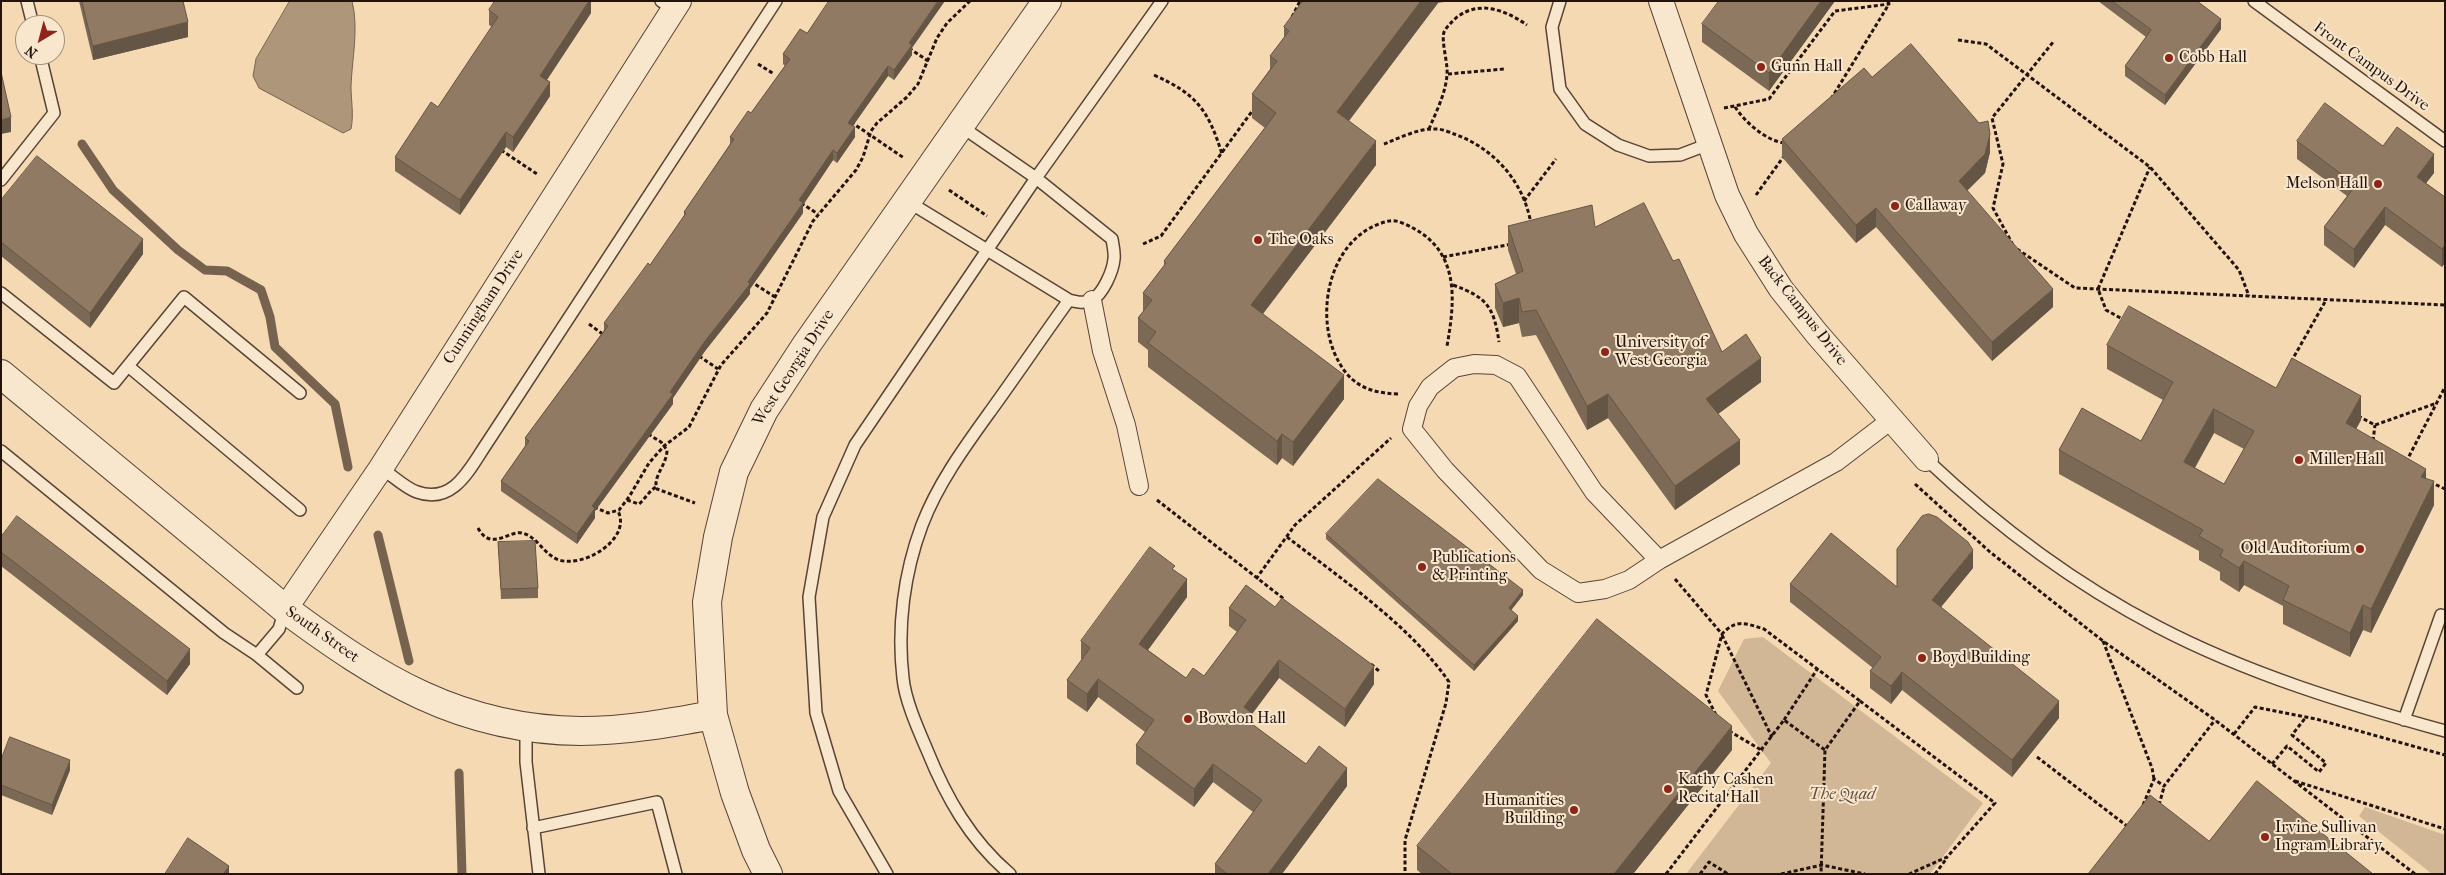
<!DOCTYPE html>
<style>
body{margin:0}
#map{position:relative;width:2446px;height:875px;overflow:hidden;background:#f5d9b2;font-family:"IM FELL French Canon",serif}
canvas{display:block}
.frame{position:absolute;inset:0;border:2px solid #23130d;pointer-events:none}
.north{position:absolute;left:15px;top:15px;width:50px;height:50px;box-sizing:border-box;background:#f8e6cd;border:1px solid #a39280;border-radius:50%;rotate:217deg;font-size:14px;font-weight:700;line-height:20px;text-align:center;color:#23130d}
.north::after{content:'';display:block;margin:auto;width:18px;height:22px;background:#8f2418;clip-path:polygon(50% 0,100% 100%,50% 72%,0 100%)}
</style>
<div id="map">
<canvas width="2446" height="875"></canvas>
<div class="frame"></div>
<div class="north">N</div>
</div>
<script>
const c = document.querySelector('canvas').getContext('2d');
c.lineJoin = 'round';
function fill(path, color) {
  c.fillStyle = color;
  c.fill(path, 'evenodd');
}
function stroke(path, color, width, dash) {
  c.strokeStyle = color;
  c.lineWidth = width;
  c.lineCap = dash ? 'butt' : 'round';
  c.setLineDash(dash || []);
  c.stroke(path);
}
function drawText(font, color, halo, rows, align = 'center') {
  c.font = font + ' "IM FELL French Canon",serif';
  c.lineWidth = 4;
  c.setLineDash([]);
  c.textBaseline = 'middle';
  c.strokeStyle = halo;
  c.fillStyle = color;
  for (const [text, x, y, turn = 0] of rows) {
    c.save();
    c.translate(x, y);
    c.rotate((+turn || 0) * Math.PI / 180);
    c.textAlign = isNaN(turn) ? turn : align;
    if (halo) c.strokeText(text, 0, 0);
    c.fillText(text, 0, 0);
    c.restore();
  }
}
fill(new Path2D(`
 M1763,637L1983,803L1930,874H1686L1771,763L1718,691L1744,639Z
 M2365,807L2445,835V874H2432L2359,816Z`), '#d1b796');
const water = new Path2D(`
 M290,1H352C359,28 352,59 351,86C351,101 354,114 351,129L343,133L259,88L253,76L256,59Z`);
fill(water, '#ae967a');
stroke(water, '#76624e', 1);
stroke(new Path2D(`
 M82,144L113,190L178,250L205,270L227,271L261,290L270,317L275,347L335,404L348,467
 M378,535L409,661
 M459,773L462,874`), '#76624e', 9);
const service = new Path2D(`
 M27,1L33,25
 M661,1L674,9
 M1560,1L1552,27L1560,89L1585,124L1618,145L1649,156L1680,155L1709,144
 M2254,1L2445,141
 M1,180L54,113L40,55
 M907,201L1069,300C1077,302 1084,304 1092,300C1103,294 1113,271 1114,259C1115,253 1113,246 1112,239L1036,178L959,125
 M1,293L114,383L184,297L300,393
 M128,366L300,510
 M1,451L224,633L257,655L297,688
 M1926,459C1996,525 2073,583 2158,627C2248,674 2347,704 2445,731
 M381,468C392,475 405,488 417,492C454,505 470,468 487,443L776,1
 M257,655L279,629L285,609
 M2404,720L2441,615
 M526,727V762L539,874
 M533,828L657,802L676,874
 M887,874L839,791L816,713L809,597L823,517L855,445L1036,178L1162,1
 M1010,874C970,840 946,797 927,750C918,729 905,700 903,678C897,627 904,573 922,525C938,483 966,445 992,409C1018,373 1043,336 1069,300`);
const pedestrian = new Path2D(`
 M1092,300L1102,351L1126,425L1139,486
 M1659,560L1594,492L1517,376L1496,365L1474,364L1454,368L1430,387L1418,406L1412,429L1445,470L1541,570L1578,593L1605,589L1629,580L1659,560L1836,462L1891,420`);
const minor = new Path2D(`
 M1661,1L1727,195L1746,234L1781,289L1817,334L1926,459
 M285,609L381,468L679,1`);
const tertiary = new Path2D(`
 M1,374L285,609C378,678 460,730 581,731C625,731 670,723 713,715
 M768,874L756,850L735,793L713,715L707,602L718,537L734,472L764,410L807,344L1047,1`);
stroke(service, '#584436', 14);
stroke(pedestrian, '#584436', 20);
stroke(minor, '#584436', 26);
stroke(tertiary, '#584436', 30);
stroke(new Path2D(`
 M1292,17L1300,1
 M1958,40L1986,44L2150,167L2239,270L2249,296
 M909,48L928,61
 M758,64L774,74
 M1448,74L1504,69
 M1154,75C1196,94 1208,109 1222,154
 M1831,99L1889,4L1888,1
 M1735,107C1745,122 1766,141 1785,143
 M1724,108L1769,99L1835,11L1889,4
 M851,122L904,158
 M1429,129C1436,112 1446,93 1447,74C1448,63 1441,41 1444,32C1447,26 1452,22 1457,17C1480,0 1505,10 1527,25
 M1384,144C1400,138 1418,128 1436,129C1442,129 1449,132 1454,134C1494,148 1524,182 1531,224
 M501,150L537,174
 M949,190L987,216
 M1756,195L1784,156
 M1524,201L1556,159
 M801,203L818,214
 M1143,244L1161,236L1253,110
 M2013,245L1993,208L2003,164L1992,118L2054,41
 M2017,249L2075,288L2445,305
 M1443,257L1512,244
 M750,281L775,297
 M1453,285C1486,297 1494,306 1499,342
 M2126,321L2106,310L2098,289L2150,167
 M589,324L604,335
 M699,356L718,369
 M2291,362L2326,300
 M1398,394C1366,393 1347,383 1334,352C1315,305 1333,233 1389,221C1396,219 1407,225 1413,228C1460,253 1455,301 1447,346
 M2358,416L2375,425L2437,403
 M648,434L661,442L667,450C667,465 652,477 657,489L695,503
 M2373,441L2375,425
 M2406,462L2445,387
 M2430,482L2445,489
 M1915,484L1990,552L2103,641L2215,720L2415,874
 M627,500L639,504C646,498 649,491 656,487
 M1157,500L1284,599
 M594,507L608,513L619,510L629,497L649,463L664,446L689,427L721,365L767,313L813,221L856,170L863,157L871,131L877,123L907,97L918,84L937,38L947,23L970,1
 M478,528C491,552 509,530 522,533C537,536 544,555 559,560C584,568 632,539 618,511
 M1287,537C1340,578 1411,626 1449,682L1446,703L1405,840V874
 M1256,579L1295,525L1391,438
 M1675,579L1722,634C1736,619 1745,623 1764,629L1860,701L1825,750L1821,874
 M1722,635L1772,737
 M2103,641L2152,768L2154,779
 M1371,664L1380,672
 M1860,701L1995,803L1947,857L1909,874
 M1716,715L1706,695L1722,634
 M1784,720L1818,668
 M1729,731L1763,751
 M2234,734L2255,707L2316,719L2445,755
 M2037,757L2127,826L2129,824
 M2272,764L2287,746L2319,772L2326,763L2292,735L2306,717
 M2295,781L2445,829
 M2143,805L2154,779L2164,786L2215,720
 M2159,805L2164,787
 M1666,874L1784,720L1825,750
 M1700,874L1709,862L1728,874
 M1781,874L1822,865L1865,874
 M1935,874L1947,858`), '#23130d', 3, [4, 2.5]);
stroke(service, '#f8e6cd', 11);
stroke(pedestrian, '#f8e6cd', 18);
stroke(minor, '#f8e6cd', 24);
stroke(tertiary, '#f8e6cd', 28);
fill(new Path2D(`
 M79,1H183L188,37L93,60Z
 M591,1V13L547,80L550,96L513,152L506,147L460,215L395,171V157L438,107L492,27L489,25V10Z
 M1303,1H1450L1438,3L1349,121L1376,165L1263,314L1344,399L1293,466L1282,458L1277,465L1148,367V350L1138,342V318L1143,312V293L1164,266V261L1265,128L1252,118V94L1270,69V56L1284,38V27Z
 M1835,1L1769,91L1702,42V24Z
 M2098,1H2197L2221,29L2165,105L2125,76V66L2146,37Z
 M807,33L912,48V55L894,80L888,76L852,126L855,137L837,163L833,160L803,205V213L750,289V294L705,351L673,398V404L595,511V518L577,544L501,491V481L525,446V438L604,330V323L650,265L684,216V212L730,144V137L751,113L785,66L783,64V54Z
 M1872,77L1990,152L1985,173L1967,190L2053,307L1992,361L1876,227L1856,243L1782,157V139Z
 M2297,141L2383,146L2434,173L2426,183L2445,197V263L2442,267L2385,225L2354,268L2324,245V227L2347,196L2297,159Z
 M1,200L143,254L90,328L1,256Z
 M1508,226L1595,227L1673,261L1722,352L1761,382L1718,414L1740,464L1675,510L1608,418L1587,430L1536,335L1522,337L1519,323L1503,327L1495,308V284L1516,274L1508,250Z
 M2107,345L2276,388L2361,420L2356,429L2426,479L2434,505L2371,633L2363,630L2350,657L2283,624V606L2244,585L2239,592L2220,580V572L2199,560V551L2059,474V450L2141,441L2163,400L2107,369ZM2214,433L2244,449L2224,484L2195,468Z
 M1326,534L1523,595L1511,610L1518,621L1474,671L1326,539Z
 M1,537L190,664L167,695L1,566Z
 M498,542L538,588V598L501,599Z
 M1973,568L1941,607L2059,718L2012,777L1902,690L1891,704L1870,688V671L1873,668L1790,602V584L1897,586Z
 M1175,570L1187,597L1148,650L1186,678L1204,676L1237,632L1229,626V608L1374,684L1345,727L1279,678L1252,713L1253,725L1306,764L1347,786L1282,874H1215V864L1253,812L1213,782L1194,807L1136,764V745L1145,732L1098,697L1087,712L1067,698V680L1082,660L1081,659V641Z
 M1732,750L1633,874H1422L1417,870V846Z
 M1,760L70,770L52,815L1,795Z`), '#7c6955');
fill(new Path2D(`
 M589,1H591V13L540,90V76Z
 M938,1H945L912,48V55L894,80V70L909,43Z
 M1421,1H1438V3L1337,136V112Z
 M1821,1H1835L1769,91V73Z
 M2221,19V29L2165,105V95Z
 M188,22V37L93,60V46Z
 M888,66V76L848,133V123Z
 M550,82V96L513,152V137Z
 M11,117V132L1,134V120Z
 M855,127V137L837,163V153Z
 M506,132V147L460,215V200Z
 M1990,134V152L1985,173L1959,199V181Z
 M1376,141V165L1251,329V305Z
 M833,150V160L803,205V213L750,289V294L705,351L673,398V404L595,511V518L577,544V534L592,506L705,341L748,282L799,200Z
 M2434,154V173L2417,195V177Z
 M2385,207V225L2354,268V249Z
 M1876,208V227L1856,243V225Z
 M143,239V254L90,328V313Z
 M2445,245V263L2442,267V249Z
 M2053,289V307L1992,361V342Z
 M1519,298V323L1503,327V303Z
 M1761,358V382L1706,423V399Z
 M1344,375V399L1293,466V442Z
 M1608,394V418L1587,430V406Z
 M2361,396V420L2346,447V423Z
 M2214,409V433L2184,486V462Z
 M1282,434V458L1277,465V441Z
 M1740,440V464L1675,510V486Z
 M2426,469V493L2421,477Z
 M2434,481V505L2371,633V609Z
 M1973,550V568L1932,618V600Z
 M2244,561V585L2239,592V568Z
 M1187,579V597L1139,662V644Z
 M1523,590V595L1509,613V608Z
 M2363,605V630L2350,657V633Z
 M1518,616V621L1474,671V665Z
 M190,649V664L167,695V681Z
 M1279,660V678L1244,725V707Z
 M1374,666V684L1345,727V709Z
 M1902,672V690L1891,704V686Z
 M1098,679V697L1087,712V694Z
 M2059,701V718L2012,777V760Z
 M1253,714V732L1248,721Z
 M1732,726V750L1633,874H1614Z
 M70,760V770L52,815V805Z
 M1213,764V782L1194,807V789Z
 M1347,768V786L1282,874H1268Z
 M229,866V874H223Z`), '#655545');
const building = new Path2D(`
 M82,1H183L188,22L93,46Z
 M495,1H589L540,76L550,82L513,137L506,132L460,200L395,157L431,102L438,107L498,17L489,10Z
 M829,1H938L909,43L912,45L894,70L888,66L848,123L855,127L837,153L833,150L799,200L803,203L748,282L750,284L705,341L670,392L673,394L592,506L595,508L577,534L501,481L529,441L525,438L608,326L604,323L648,263L650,265L686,213L684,212L734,139L730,137L748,111L751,113L790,59L783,54L800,29L807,33Z
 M1303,1H1421L1337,112L1376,141L1251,305L1344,375L1293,442L1282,434L1277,441L1148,343L1156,332L1138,318L1152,300L1143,293L1166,263L1164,261L1276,113L1252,94L1277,61L1270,56L1289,31L1284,27Z
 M1719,1H1821L1769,73L1702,24Z
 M2112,1H2197L2221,19L2165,95L2125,66L2151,30Z
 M1911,44L1979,123L1988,121L1990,134L1985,154L1959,181L2053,289L1992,342L1876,208L1856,225L1782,139L1864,68L1872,77Z
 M1,72L11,117L1,120Z
 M2325,103L2383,146L2397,127L2434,154L2417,177L2445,197V245L2442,249L2385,207L2354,249L2324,227L2356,185L2297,141Z
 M37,156L143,239L90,313L1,242V200Z
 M1644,203L1673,261L1679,259L1722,352L1746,334L1761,358L1706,399L1740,440L1675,486L1608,394L1587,406L1536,310L1522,312L1519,298L1503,303L1495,284L1523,271L1508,226L1592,205L1595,227Z
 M2129,306L2276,388L2292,358L2361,396L2346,423L2426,469L2421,477L2434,481L2371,609L2363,605L2350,633L2283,600L2289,586L2244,561L2239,568L2220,556L2223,550L2199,536L2203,530L2059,450L2082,408L2141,441L2173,382L2107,345ZM2214,409L2254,431L2224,484L2184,462Z
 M1378,479L1523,590L1509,608L1518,616L1474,665L1326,534Z
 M1929,514L1937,517L1968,542L1973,550L1932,600L2059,701L2012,760L1902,672L1891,686L1870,671L1881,657L1790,584L1831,533L1897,587V549L1922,516Z
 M17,516L190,649L167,681L1,552V537Z
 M535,541L538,588L501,589L498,542Z
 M1150,547L1175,566L1172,569L1187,579L1139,644L1186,678L1193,668L1204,676L1246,620L1229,608L1246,585L1275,607L1282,598L1374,666L1345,709L1279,660L1244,707L1253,714L1248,721L1306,764L1319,746L1347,768L1268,874H1227L1215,864L1262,800L1213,764L1194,789L1136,745L1154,720L1098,679L1087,694L1067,680L1090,648L1081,641Z
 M1597,619L1732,726L1614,874H1452L1417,846Z
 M10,737L70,760L52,805L1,785V760Z
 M2257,781L2373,874H2088L2150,795L2209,841Z
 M188,838L229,866L223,874H165Z`);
fill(building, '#907a63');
stroke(building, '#655545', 1);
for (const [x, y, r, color] of [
 [2169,58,5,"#8f2418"],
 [1761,67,5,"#8f2418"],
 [2378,184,5,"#8f2418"],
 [1895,206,5,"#8f2418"],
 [1258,240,5,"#8f2418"],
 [1605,352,5,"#8f2418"],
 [2299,460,5,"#8f2418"],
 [2360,549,5,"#8f2418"],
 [1422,567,5,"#8f2418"],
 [1922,658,5,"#8f2418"],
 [1188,719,5,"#8f2418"],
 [1668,789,5,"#8f2418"],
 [1574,810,5,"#8f2418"],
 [2265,837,5,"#8f2418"]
]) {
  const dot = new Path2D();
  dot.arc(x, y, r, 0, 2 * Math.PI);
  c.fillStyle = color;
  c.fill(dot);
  stroke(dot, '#f8e6cd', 2);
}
drawText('16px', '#23130d', '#f8e6cd', [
 ["Cobb Hall",2179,58],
 ["Gunn Hall",1771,67],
 ["Melson Hall",2368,184,"right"],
 ["Callaway",1905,206],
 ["The Oaks",1268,240],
 ["University of",1615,343],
 ["West Georgia",1615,361],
 ["Miller Hall",2309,460],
 ["Old Auditorium",2350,549,"right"],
 ["Publications",1432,558],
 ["& Printing",1432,576],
 ["Boyd Building",1932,658],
 ["Bowdon Hall",1198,719],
 ["Kathy Cashen",1678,780],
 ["Recital Hall",1678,798],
 ["Humanities",1564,801,"right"],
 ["Building",1564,819,"right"],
 ["Irvine Sullivan",2275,828],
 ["Ingram Library",2275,846]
], 'left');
drawText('16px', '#23130d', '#f8e6cd', [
 ["Front Campus Drive",2371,67,36],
 ["Cunningham Drive",484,307,-57],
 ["Back Campus Drive",1802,311,52],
 ["West Georgia Drive",794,368,-57],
 ["South Street",322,635,35]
]);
drawText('italic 16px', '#604c3d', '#f8e6cd', [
 ["The Quad",1842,795]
]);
</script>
